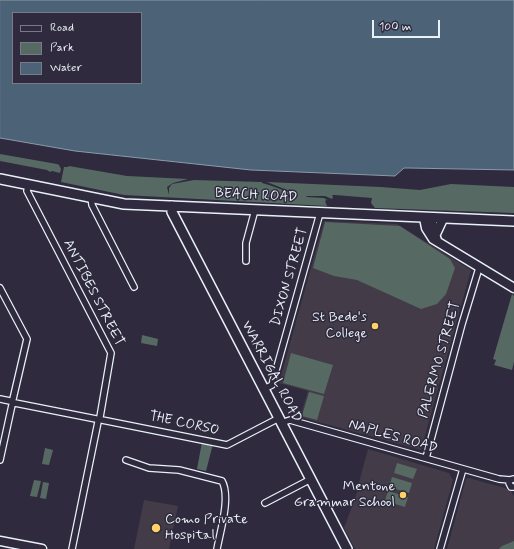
<!DOCTYPE html>
<style>
body{margin:0}
#map{position:relative;width:514px;height:549px;overflow:hidden;background:#2f2a3d;font-family:Mynerve,sans-serif}
canvas{display:block}
.legend{position:absolute;left:12px;top:12px;width:130px;height:72px;box-sizing:border-box;background:#2f2a3d;border:1px solid #797a88;margin:0;padding:5px 7px;list-style:none;font-size:12px;color:#e8f1f8}
.legend li{display:flex;align-items:center;gap:8px;height:20px}
.legend b{width:20px;border:1px solid #797a88}
.scale{position:absolute;left:372px;top:20px;width:68px;height:18px;box-sizing:border-box;border:2px solid #e8f1f8;border-top:0;padding-left:5px;font-size:12px;line-height:14px;white-space:nowrap;color:#e8f1f8;-webkit-text-stroke:3px #2f2a3d;paint-order:stroke}
</style>
<div id="map">
<canvas width="514" height="549"></canvas>
<ul class="legend">
<li><b style="height:5px;background:#2f2a3d"></b>Road</li>
<li><b style="height:11px;background:#566a63"></b>Park</li>
<li><b style="height:11px;background:#4c6277"></b>Water</li>
</ul>
<div class="scale">100 m</div>
</div>
<script>
const c = document.querySelector('canvas').getContext('2d');
c.lineJoin = 'round';
function fill(path, color) {
  c.fillStyle = color;
  c.fill(path, 'evenodd');
}
function stroke(path, color, width, dash) {
  c.strokeStyle = color;
  c.lineWidth = width;
  c.lineCap = dash ? 'butt' : 'round';
  c.setLineDash(dash || []);
  c.stroke(path);
}
function drawText(font, color, halo, rows, align = 'center') {
  c.font = font + ' Mynerve,sans-serif';
  c.lineWidth = 3;
  c.setLineDash([]);
  c.textBaseline = 'middle';
  c.strokeStyle = halo;
  c.fillStyle = color;
  for (const [text, x, y, turn = 0] of rows) {
    c.save();
    c.translate(x, y);
    c.rotate((+turn || 0) * Math.PI / 180);
    c.textAlign = isNaN(turn) ? turn : align;
    if (halo) c.strokeText(text, 0, 0);
    c.fillText(text, 0, 0);
    c.restore();
  }
}
fill(new Path2D(`
 M324,221L397,224L471,270L421,450L300,417L308,391L279,383Z
 M368,449L449,473L453,480L434,549H355L344,528L359,487L358,486Z
 M469,478L505,488L511,491L514,496V549H447L466,479Z
 M144,500L178,506L169,549H134Z`), '#433b47');
fill(new Path2D(`
 M0,154L57,164L59,165L61,169L60,173L52,171L50,172L47,170L0,161Z
 M69,166L127,176L188,179L173,183L167,187L169,195V188L172,184L194,180L262,182V183L269,185L291,193L292,192L267,182L381,187L420,190L451,184L514,187V213L375,208L371,203L372,198L335,195H332L333,197L332,199L325,196H306L307,197L324,198L327,200L325,201L327,206L124,195L61,182L64,167H68Z
 M325,222L400,226L450,259L455,268L446,294L437,304L421,309L357,280L334,276L313,268Z
 M512,294L514,296V362L512,370L494,365L496,360L493,359Z
 M142,335L158,339L157,346L141,343Z
 M291,353L333,365L324,394L283,383Z
 M309,392L324,396L317,420L302,416Z
 M202,442L213,444L206,471L197,469Z
 M45,448L53,450L49,465L42,464Z
 M397,463L417,469L413,479L394,473Z
 M392,477L412,483L409,493L389,487Z
 M34,480L41,481L37,497L30,496Z
 M43,482L49,483L46,499L40,498Z
 M388,491L408,497L405,507L385,501Z
 M514,541V549H499L502,546Z`), '#566a63');
const water = new Path2D(`
 M0,0H514V170L408,168H404L395,176L251,170L75,151L0,138ZM13,13H141V83H13Z`);
fill(water, '#4c6277');
stroke(water, '#8a9bab', 1);
const street = new Path2D(`
 M28,185L27,191L111,353L100,417
 M91,197L92,205L134,287
 M246,261V243L255,210
 M0,288L27,339L13,399
 M264,389L272,385L273,381L320,213
 M0,399L10,401
 M15,403L96,419
 M102,420L227,445L279,418
 M281,423L290,420L499,479L510,480
 M426,458L462,324L479,268
 M0,460L12,405
 M126,460L149,468L179,470L222,481C231,497 220,532 217,549
 M514,479L510,480L509,483L511,487H514
 M265,503L311,479
 M72,549L98,422
 M440,549L463,469`);
const secondary = new Path2D(`
 M424,218L426,228L433,239L514,288
 M432,218L433,229L437,240
 M436,234L443,219
 M0,541L42,549`);
const primary = new Path2D(`
 M0,179L124,204L514,221
 M172,206V212L347,549`);
stroke(street, '#e8f1f8', 8);
stroke(secondary, '#e8f1f8', 11);
stroke(primary, '#e8f1f8', 12);
stroke(street, '#2f2a3d', 5.5);
stroke(secondary, '#2f2a3d', 8);
stroke(primary, '#2f2a3d', 9);
for (const [x, y, r, color] of [
 [375,326,4,"#ffd166"],
 [403,495,4,"#ffd166"],
 [156,528,5,"#ffd166"]
]) {
  const dot = new Path2D();
  dot.arc(x, y, r, 0, 2 * Math.PI);
  c.fillStyle = color;
  c.fill(dot);
  stroke(dot, '#2f2a3d', 1.5);
}
drawText('14px', '#e8f1f8', '#2f2a3d', [
 ["BEACH ROAD",256,196,3],
 ["DIXON STREET",290,277,-74],
 ["ANTIBES STREET",93,293,63],
 ["PALERMO STREET",440,360,-74],
 ["WARRIGAL ROAD",271,372,62],
 ["THE CORSO",184,424,12],
 ["NAPLES ROAD",393,437,16]
]);
drawText('14px', '#e8f1f8', '#2f2a3d', [
 ["St Bede's",367,318],
 ["College",367,334],
 ["Mentone",395,487],
 ["Grammar School",395,503],
 ["Como Private",165,520,"left"],
 ["Hospital",165,536,"left"]
], 'right');
</script>
